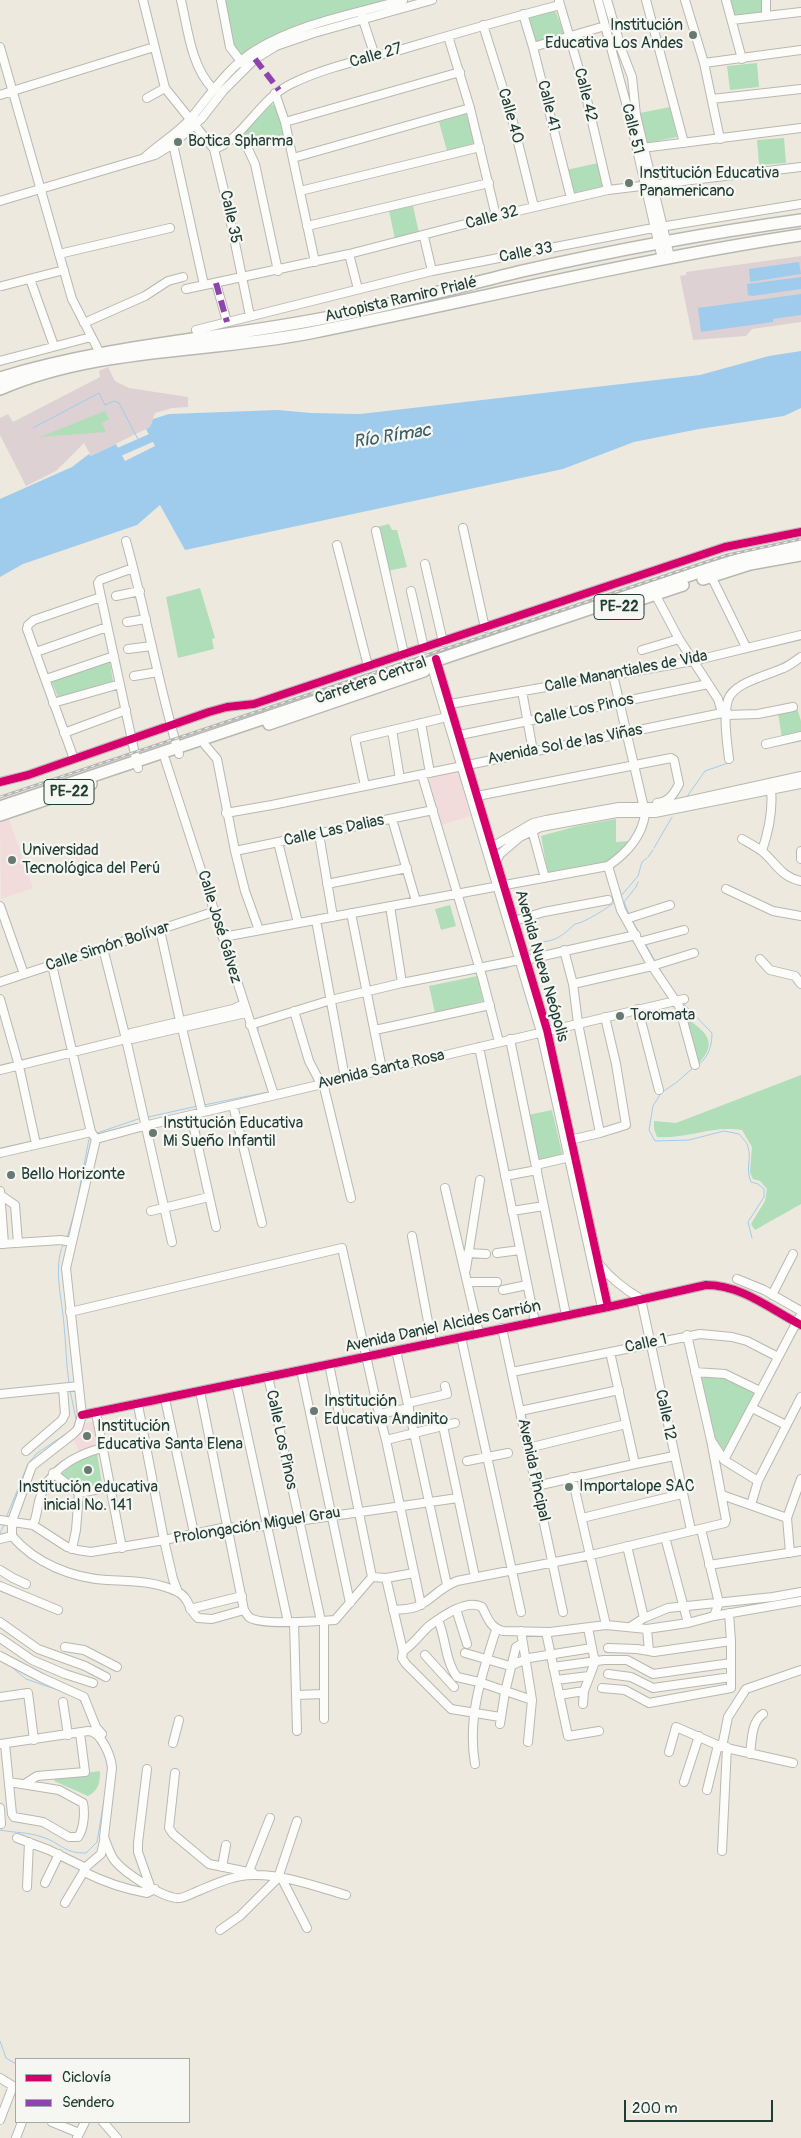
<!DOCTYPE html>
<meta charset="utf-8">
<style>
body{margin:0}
#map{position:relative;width:801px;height:2138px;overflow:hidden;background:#eee9df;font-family:Pangolin,sans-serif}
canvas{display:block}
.legend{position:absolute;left:15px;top:2058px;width:175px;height:65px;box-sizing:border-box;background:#f6f6f2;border:1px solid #a0aca6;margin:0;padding:6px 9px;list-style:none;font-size:15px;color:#1f3d34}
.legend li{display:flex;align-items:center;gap:10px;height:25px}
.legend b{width:25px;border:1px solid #a0aca6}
.scale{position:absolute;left:624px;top:2100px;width:149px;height:22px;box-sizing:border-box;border:2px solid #1f3d34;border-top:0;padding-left:6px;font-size:15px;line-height:18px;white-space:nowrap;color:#1f3d34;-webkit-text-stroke:4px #f6f6f2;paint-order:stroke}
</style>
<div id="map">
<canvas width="801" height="2138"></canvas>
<ul class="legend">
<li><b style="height:6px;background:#d6006c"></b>Ciclovía</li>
<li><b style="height:6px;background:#8e44ad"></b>Sendero</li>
</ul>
<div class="scale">200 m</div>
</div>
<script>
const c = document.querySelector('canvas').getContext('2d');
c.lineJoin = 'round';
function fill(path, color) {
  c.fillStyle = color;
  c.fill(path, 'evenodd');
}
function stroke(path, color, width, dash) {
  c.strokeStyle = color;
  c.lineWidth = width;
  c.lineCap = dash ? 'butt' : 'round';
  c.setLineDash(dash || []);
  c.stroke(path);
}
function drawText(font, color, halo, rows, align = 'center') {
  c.font = font + ' Pangolin,sans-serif';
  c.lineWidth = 4.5;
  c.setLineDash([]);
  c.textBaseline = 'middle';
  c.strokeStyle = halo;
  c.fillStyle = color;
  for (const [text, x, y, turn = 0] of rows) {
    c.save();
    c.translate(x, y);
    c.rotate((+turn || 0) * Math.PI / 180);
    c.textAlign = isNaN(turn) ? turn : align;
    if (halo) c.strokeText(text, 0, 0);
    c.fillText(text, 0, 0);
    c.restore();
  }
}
fill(new Path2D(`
 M456,772L459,774L470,816L442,825L428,781L430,778Z
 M9,819L33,888L1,899L0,822Z
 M94,1421L99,1445L80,1453L73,1439L81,1433L83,1424Z`), '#f2dbdb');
fill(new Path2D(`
 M801,256V322L752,329L746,336L693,340L680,276L686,275V272Z
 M108,367L115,381L129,388L188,397V407L172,408L155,413L150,427L91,456L84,443L56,471L26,486L0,435V418L8,414L13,422L100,377L99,371Z`), '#ded1d3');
fill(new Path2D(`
 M224,0H390C338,15 285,25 241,56L235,48Z
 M729,0H762V13L734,15Z
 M555,10L565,36L536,45L528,18Z
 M757,63L759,87L730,90L727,66Z
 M271,104L274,105L280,117L285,140L252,147L242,135Z
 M670,107L677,137L647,143L640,113Z
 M466,114L475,143L447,151L439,122Z
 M784,138L786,163L759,165L757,140Z
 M598,163L604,188L572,196L566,170Z
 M413,206L419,233L395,239L389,211Z
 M105,411L109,419L102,423L106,432L40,437Z
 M389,524L392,530H397L407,567L387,571L377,527Z
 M200,588L215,638L212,639L214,649L178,658L166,597Z
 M110,662L113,681L58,697L51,680Z
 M797,708L801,721V734L782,738L778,713Z
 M616,819V842L629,841L630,847L608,862L548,874L541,836L577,826Z
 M450,905L456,926L441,930L435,909Z
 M477,976L483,1001L435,1013L429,986Z
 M683,1015C703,1031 721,1040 698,1064Z
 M801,1075V1204L755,1230L751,1224L765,1201L767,1189L760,1181L753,1179L750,1172L752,1147L742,1130C714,1125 686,1139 657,1137L654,1129V1121L676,1123Z
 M552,1110L562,1153L561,1156L538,1162L528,1115Z
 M700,1375L726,1378L755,1392L724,1450C709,1436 704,1396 700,1375Z
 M97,1453L102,1484L77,1488L60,1475L77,1461Z
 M100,1771C100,1783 99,1790 88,1796L54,1781L56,1777Z`), '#b0deb8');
fill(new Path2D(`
 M799,262L801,274L750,282L749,269Z
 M801,277V289L752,296L748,295L747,284Z
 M801,294V315L773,319V322L701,332L698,308Z
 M801,351V408L784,416L699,429L634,442L563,469L185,550L160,505L137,525L23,564L0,577V499L72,467L89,454L91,456L116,444L125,461L155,446L146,429L150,427L153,419L169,414L278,410L311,413L360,414L700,375L769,356Z`), '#9fccec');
stroke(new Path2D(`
 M33,428L99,393L105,405L114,401L119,403L140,443
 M686,798L705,771L728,763
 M654,848L672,817
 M648,857L653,850
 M621,896L638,876L642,862L647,858
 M629,914L624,902L636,887L638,882
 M632,920L642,938
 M645,943L655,961
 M527,953L539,942C556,942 564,934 575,924C582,924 610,907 616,901
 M658,966L665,978
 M483,971L506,968L513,965
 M464,974L477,973
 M444,978L457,976
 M683,1003L712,1033C712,1044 709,1057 699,1064
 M258,1026V1034
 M263,1050L276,1090
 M694,1067L677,1082L661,1093L653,1106L649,1130L655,1141L689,1140L724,1131L739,1134C742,1138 747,1142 748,1147C752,1159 745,1168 751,1182L758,1184L764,1189V1197L748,1222L752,1238
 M204,1105L268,1092
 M148,1117L198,1106
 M97,1133L141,1118
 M67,1238L76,1207L89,1139
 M63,1244C53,1271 62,1297 64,1325C66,1344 66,1364 69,1383
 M6,1518L28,1464L36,1454L73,1429L76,1419L70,1390
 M0,1533L5,1523
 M9,1665L26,1679L61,1691
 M78,1698L83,1705
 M100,1745L104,1753
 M0,1830C15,1833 28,1832 42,1837C60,1842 64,1854 86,1853L97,1842L104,1800
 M0,2041L6,2058L16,2064`), '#9fccec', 1);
stroke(new Path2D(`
 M110,456L160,434`), '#9fccec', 9);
const minor = new Path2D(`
 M143,0L165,88L214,149L226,199L250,316
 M181,0C188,30 191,66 213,89
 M221,0L230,47L243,64
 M598,0L628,110L662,259
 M607,0L622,51L632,77L636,115L670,257
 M646,0L684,143
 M685,0L704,63L720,139
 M726,0L742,59
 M766,0V16
 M559,1L583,83L608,190
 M361,14L375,56
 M523,14L533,47L571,198
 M732,20L801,12
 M483,25L511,114L534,207
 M448,36L470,108L496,216
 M0,47L72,299L102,357
 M533,47L605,26
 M704,63L801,50
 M275,93L285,122L315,262
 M0,95L154,47
 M147,98L165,88
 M712,99L801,89
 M285,122L460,72
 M237,134L248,149L255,164L278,271
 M173,144L204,285
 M642,148L801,128
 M214,149C243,140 259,99 291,84C323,68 361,60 396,51C451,35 505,19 560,5
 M144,158C159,144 178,133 191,118C211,94 228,67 256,50C300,23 354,14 403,0
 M293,158L470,108
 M300,191L480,147
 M0,201L155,155L173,144L202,118L223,91L255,59L276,46L314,33L432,0
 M307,226L489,183
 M424,237L432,271
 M59,254L170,228
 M349,254L358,289
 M30,279L54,346
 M216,283L227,322
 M2,286L64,270
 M186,289L349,254L496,216L608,190L801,167
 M84,323L145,296L168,281L183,277
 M196,330L432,271L648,229L801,204
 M0,361L91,337
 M463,528L485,628
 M376,531L404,654
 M126,541C146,612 158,684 179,754
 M337,545L368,666
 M425,564L443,642
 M133,568L100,580L98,583L138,768
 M711,576L746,647
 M411,591L424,648
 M655,594L679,639L718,699L722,713
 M116,596L140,591
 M127,622L146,619
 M128,649L152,646
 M642,650L679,639
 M36,652L107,627
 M436,659L547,1030L608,1307
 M430,661L541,1032L602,1308
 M613,675L644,808
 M134,676L158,672
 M46,679L114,656
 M522,691L533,751
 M53,703L120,684
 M450,704L693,661L801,635
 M727,715L758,714L793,707
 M421,723L430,773
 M392,730L400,779
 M64,733L126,710
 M460,735L708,684
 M766,744L801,736
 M205,745L217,759L235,851L245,891L259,930
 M74,759L27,629L28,625L34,620L101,597
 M165,759L274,1095
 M729,759C727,742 723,716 728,700C733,683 766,676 781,669C788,667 795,661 801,657
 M422,775L483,980L499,1042
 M0,782L28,775L209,712L227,707L254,704L725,547L801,532
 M365,786L355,739L447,717
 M477,796L671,758L674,760L679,784C674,794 669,802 657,803
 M226,813L272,805L727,712
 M392,819L416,901
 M532,830L545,878
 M319,834L333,917
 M742,839C749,843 757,847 763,852C777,864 781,877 801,881
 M278,842L298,923
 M492,847L533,823L546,820L619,807H660L801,776
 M235,851L433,810
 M762,851C768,833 773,809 771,790
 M801,851V859
 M497,860L500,854L520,837L541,827L617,813H655L801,784
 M608,866L621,910L652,966L679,1006L695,1065
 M327,884L407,868
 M726,889L773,911L801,916
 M0,906L24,974
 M390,906L402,983
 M351,913L382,1069
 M626,919L670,905
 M316,920L345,1078
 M514,921L544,912L608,900
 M160,930L180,1021
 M223,937L608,866C627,853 642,836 645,814
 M639,942L684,930
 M103,948L126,1039L172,1242
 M564,950L573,984L578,1023L600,1133
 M760,959L770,970L795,976L801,984
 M525,960L636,935
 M52,965L91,1132L96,1139
 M0,982L216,911
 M573,984L652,966L694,953
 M0,999L19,1066L36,1144
 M638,1009L659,1090
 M294,1011L309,1061L321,1084
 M250,1025L331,1000L402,983L519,960
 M182,1028L202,1112
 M375,1030L490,1005
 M126,1039L131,1033L233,1009L244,1004
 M510,1039L566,1315
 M479,1047L535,1322
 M0,1070L126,1039H132L246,1013
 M323,1083L351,1198
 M233,1105L262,1223
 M191,1115L216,1227
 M96,1139L66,1268L82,1415L78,1429L73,1434L32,1466L12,1521V1536C35,1563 72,1578 107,1580C132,1581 155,1581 178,1592C189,1597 189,1611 198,1618L212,1619L244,1610
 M96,1139L144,1126L684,999
 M565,1141L600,1133L626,1125L616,1064L605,1017
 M0,1153L91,1132
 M536,1165L570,1157
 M505,1176L537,1170
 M445,1188L479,1333
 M0,1191L4,1244
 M2,1196L15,1205L18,1243
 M151,1211L209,1197
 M512,1211L544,1206
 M412,1236L432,1343
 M0,1244L61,1240L71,1242
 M468,1253L486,1254
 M497,1253L520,1250
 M599,1264C611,1279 624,1289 641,1299
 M466,1269L480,1180
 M737,1279L764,1290L801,1311
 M467,1282H497
 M503,1290L527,1285
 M772,1295L793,1254
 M641,1299L691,1530
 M70,1312L342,1248L379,1414L409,1408
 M502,1328L563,1612
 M687,1335L711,1440L724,1460L758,1481
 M461,1337L521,1612
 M396,1350L447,1585
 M610,1352L635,1464L674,1456
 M329,1364L372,1577
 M301,1370L350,1603
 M512,1372L700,1334L732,1337L747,1341L778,1357
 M695,1372L725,1374L760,1391
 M268,1376L321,1621
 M236,1383L288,1622
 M200,1391L244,1610C246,1613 247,1615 249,1617C259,1626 320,1621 335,1620L372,1577L386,1578L403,1651L402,1658L406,1664L451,1709L500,1717
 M0,1394L79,1386
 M165,1399L194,1533
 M408,1403L447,1394L445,1386
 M138,1405L164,1540L173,1579L178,1592
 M752,1408L786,1425
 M520,1411L619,1390
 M96,1413L122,1548
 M379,1414L386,1440L455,1423
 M82,1415L608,1307L706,1285C742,1285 770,1309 801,1325
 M443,1426L475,1577
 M386,1440L421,1605
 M528,1448L626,1424
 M26,1451L62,1420L65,1414L63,1388
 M724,1460L801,1314
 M467,1461L508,1453
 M53,1473L79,1493L110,1487
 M572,1477L606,1625
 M536,1486L635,1464
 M722,1495L787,1518
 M751,1505L758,1481L801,1397
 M582,1518L682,1494
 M0,1520L33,1525L67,1547L77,1550L91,1552L164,1540L227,1527L240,1528L256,1527L458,1498
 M33,1525C37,1517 37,1507 40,1498C49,1470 75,1455 102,1448
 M701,1529L719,1603L714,1616L801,1601
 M665,1537L688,1623
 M0,1539L12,1536
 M627,1546L644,1618L630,1627
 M72,1549L76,1530L79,1493
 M790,1553L787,1518L801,1479
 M709,1565L801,1551
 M0,1570L13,1578L26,1584
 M386,1578L414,1573
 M0,1586L58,1610
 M190,1609L242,1596
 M456,1609L467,1644
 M393,1610C402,1609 412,1610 420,1605C434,1598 439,1588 457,1581L591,1555L725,1523L726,1520L711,1440
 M644,1618L668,1608L773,1597L801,1592
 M438,1620C446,1638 445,1661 457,1677L479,1682L532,1700
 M0,1622L38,1649L85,1666L106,1677
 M294,1622L297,1731
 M647,1629L649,1651L654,1652L731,1641L729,1613
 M521,1631L532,1700L528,1742
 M546,1632L568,1736L599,1731
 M0,1638L32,1660L65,1674L93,1683
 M65,1647L84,1650L117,1667
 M608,1648L637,1649L649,1651
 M403,1651C413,1645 420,1634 429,1626C441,1617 467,1598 482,1607C488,1618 490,1628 503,1631L550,1632L606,1625L647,1629L688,1623L714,1616
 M465,1653L510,1666L529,1658L592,1648L588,1628
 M425,1655L454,1687
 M0,1656L42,1678L84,1697L96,1727L102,1734
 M553,1667L604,1660H627L653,1674L731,1663
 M608,1674L631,1677L653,1688L731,1677
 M556,1680L589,1676
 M602,1688L625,1690L649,1703L731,1688V1641
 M296,1695L324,1694
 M559,1695L584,1691
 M0,1697L28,1693L34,1740
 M63,1702L68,1735
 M583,1704L584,1691L595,1662L592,1648
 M324,1719V1621
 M500,1724L505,1692L516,1647L523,1643
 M173,1743L179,1720
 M0,1744L88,1731C101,1731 111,1756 112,1768L104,1837C107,1845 110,1855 115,1861C125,1873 165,1900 180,1898C186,1897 193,1893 198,1891C215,1884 234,1875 253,1875C283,1874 317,1887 346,1895
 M5,1744L12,1814L14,1817L43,1822L69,1837H78C84,1829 85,1812 83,1803L59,1790L9,1782
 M722,1747L728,1717L746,1689L801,1670
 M669,1752L676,1727L722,1747L793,1763
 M750,1754C752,1741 751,1722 763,1714
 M475,1764C467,1717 482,1674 496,1630
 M147,1769L138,1843V1852L150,1886
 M175,1773L169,1828L173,1834L209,1864L253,1873
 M684,1782L699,1736
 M26,1783L37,1776L85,1772L80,1733
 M707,1790L718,1745
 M0,1808L1,1824
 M17,1838L49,1850L86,1868
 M722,1851L727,1747
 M222,1867L226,1845
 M249,1871L270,1818
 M84,1872C104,1882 124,1889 147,1893L155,1889
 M282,1879L307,1928
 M45,1883L59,1854
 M27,1887L29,1842
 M65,1903L87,1866L101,1854L104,1841
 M220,1930L240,1916L278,1878L297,1821
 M0,2078L13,2086L0,2120
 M52,2122L79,2133
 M103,2122L117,2138
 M16,2138L22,2122
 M77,2138L85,2122`);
const highway = new Path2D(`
 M0,378C109,344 223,339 335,316C396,304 457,287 518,272C611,251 707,233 801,220
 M0,389C97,347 208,353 310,333C474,300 636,260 801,235
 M703,579L750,564L801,555
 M632,602L683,585
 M269,724L424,671
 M0,807L708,569L750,556L801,545
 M0,815L91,784`);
stroke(minor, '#b8b8b1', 10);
stroke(highway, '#b8b8b1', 14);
stroke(minor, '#fcfcfa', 8);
stroke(highway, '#fcfcfa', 11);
const rail = new Path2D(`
 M0,797L727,555L801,539`);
stroke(rail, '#b3b6b4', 3);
stroke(rail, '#f6f6f2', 1, [4]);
stroke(new Path2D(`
 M255,59L279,90
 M216,283L227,322`), '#8e44ad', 6, [12, 6]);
stroke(new Path2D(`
 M436,659L547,1030L608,1307
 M0,782L28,775L209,712L227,707L254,704L725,547L801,532
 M82,1415L608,1307L706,1285C742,1285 770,1309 801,1325`), '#d6006c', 8);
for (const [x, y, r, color] of [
 [693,35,5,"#677970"],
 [178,142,5,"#677970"],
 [629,183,5,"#677970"],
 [12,860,5,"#677970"],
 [620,1016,5,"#677970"],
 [153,1133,5,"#677970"],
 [11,1175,5,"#677970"],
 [314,1411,5,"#677970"],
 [87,1436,5,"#677970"],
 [88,1470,5,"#677970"],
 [569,1487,5,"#677970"]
]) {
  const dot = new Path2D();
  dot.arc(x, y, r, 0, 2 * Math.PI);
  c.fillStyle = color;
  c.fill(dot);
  stroke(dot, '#f6f6f2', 2);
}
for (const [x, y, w] of [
 [619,607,50],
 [69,792,50]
]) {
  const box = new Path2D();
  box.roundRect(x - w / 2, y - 12.5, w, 25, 4);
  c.fillStyle = '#f6f6f2';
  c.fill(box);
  stroke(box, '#1f3d34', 1);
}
drawText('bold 15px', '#1f3d34', null, [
 ["PE-22",619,607],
 ["PE-22",69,792]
]);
drawText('16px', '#1f3d34', '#f6f6f2', [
 ["Institución",683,26,"right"],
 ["Educativa Los Andes",683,44,"right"],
 ["Botica Spharma",188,142],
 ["Institución Educativa",639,174],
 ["Panamericano",639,192],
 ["Universidad",22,851],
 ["Tecnológica del Perú",22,869],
 ["Toromata",630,1016],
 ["Institución Educativa",163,1124],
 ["Mi Sueño Infantil",163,1142],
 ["Bello Horizonte",21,1175],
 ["Institución",324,1402],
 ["Educativa Andinito",324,1420],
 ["Institución",97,1427],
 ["Educativa Santa Elena",97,1445],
 ["Importalope SAC",579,1487],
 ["Institución educativa",88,1488,"center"],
 ["inicial No. 141",88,1506,"center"]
], 'left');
drawText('16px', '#1f3d34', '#f6f6f2', [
 ["Calle 27",376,56,-16],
 ["Calle 42",585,95,76],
 ["Calle 41",548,106,76],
 ["Calle 40",510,116,74],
 ["Calle 51",632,129,76],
 ["Calle 35",230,217,78],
 ["Calle 32",492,218,-15],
 ["Calle 33",526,253,-11],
 ["Autopista Ramiro Prialé",401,300,-13],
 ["Calle Manantiales de Vida",626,672,-11],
 ["Carretera Central",371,681,-19],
 ["Calle Los Pinos",584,710,-12],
 ["Avenida Sol de las Viñas",565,745,-11],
 ["Calle Las Dalias",334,831,-12],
 ["Calle José Gálvez",219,927,73],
 ["Calle Simón Bolívar",108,947,-18],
 ["Avenida Nueva Neópolis",541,966,74],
 ["Avenida Santa Rosa",381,1070,-13],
 ["Avenida Daniel Alcides Carrión",443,1327,-12],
 ["Calle 1",646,1344,-12],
 ["Calle 12",665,1415,78],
 ["Calle Los Pinos",281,1440,78],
 ["Avenida Pincipal",533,1470,78],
 ["Prolongación Miguel Grau",257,1526,-9]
]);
drawText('italic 18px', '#365e64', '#f6f6f2', [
 ["Río Rímac",392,437,-9]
]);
</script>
